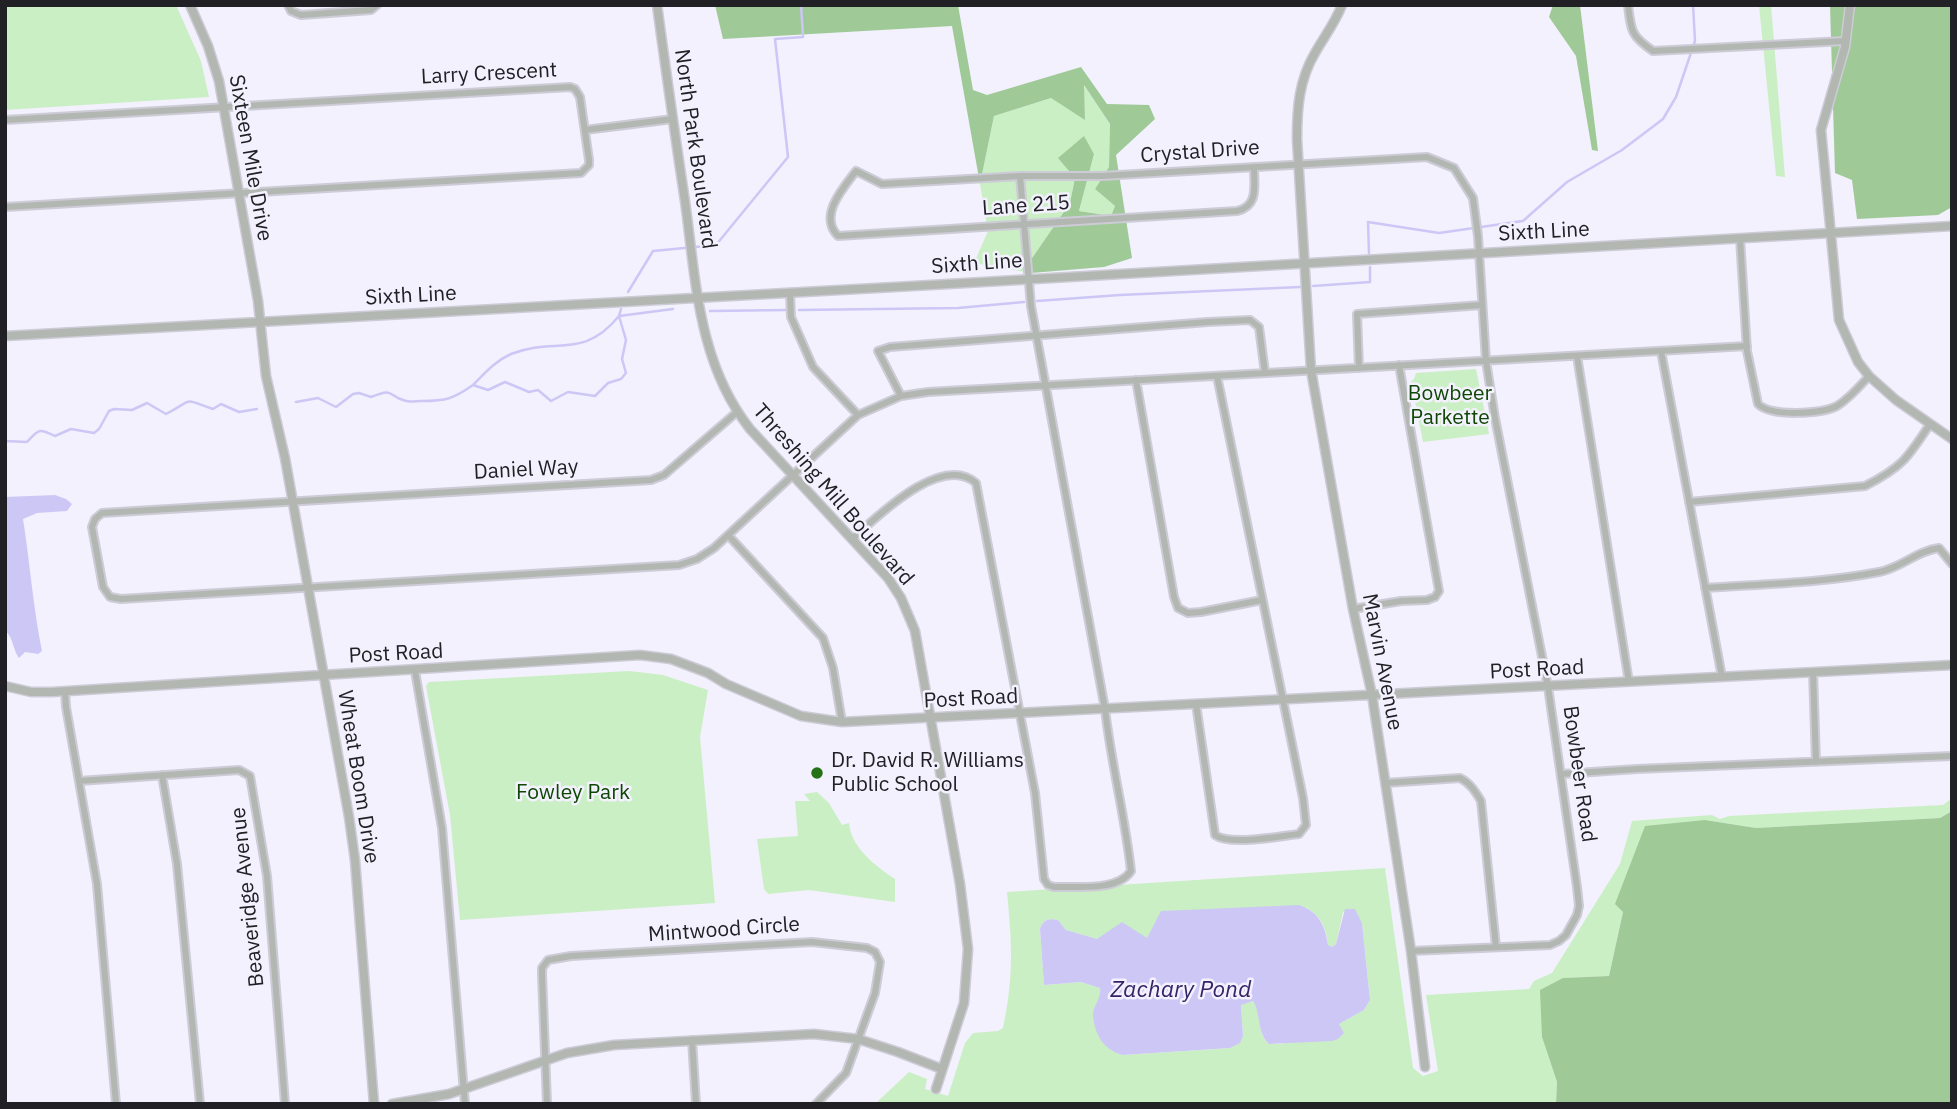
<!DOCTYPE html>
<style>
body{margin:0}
#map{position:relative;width:1957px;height:1109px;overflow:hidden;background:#f2f1fd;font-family:"IBM Plex Sans",sans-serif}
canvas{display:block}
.frame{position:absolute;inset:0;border:7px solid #212025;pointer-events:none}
</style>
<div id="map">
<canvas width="1957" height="1109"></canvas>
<div class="frame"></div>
</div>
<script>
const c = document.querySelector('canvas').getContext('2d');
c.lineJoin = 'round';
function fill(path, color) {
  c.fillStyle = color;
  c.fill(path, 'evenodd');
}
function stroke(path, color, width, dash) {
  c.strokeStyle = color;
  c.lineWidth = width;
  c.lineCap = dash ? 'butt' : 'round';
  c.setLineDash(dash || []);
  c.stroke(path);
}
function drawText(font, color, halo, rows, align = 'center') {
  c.font = font + ' "IBM Plex Sans",sans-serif';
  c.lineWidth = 5;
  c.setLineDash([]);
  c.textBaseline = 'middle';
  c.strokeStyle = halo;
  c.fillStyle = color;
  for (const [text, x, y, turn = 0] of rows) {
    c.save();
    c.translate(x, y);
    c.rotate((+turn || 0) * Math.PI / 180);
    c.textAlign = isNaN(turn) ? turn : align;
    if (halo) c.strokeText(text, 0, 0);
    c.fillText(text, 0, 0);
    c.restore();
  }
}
fill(new Path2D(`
 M5,5H176L201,61L209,97L5,110Z
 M1759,5H1771L1785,177L1776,176Z
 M1083,84L1110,124L1109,167L1095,189L1115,206L1111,216L1079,211L1094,154L1083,136L1070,203L1028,264L1031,273L974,263L988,231L980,184L994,116L1051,98L1085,119Z
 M1476,369L1489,434L1423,442L1411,381L1414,379L1416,373Z
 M629,671L663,675L708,690L700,737L715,903L460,920L450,815L426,686L429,682Z
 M817,792L829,803L842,825L849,823C851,848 876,866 895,879V902L809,890L768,894L764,889L757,839L798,836L795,801H810L804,794Z
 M1952,798V811L1940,818L1756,828L1705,820L1623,912L1609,976L1563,978L1542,1037L1557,1082L1556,1104H875L909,1072L927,1079L925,1089L948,1096L965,1043L973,1033L998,1031L1003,1028C1014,976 1012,944 1007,892L1385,868L1413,1068L1423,1076L1438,1071L1426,995L1529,989L1534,981L1552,973L1620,864L1632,821L1712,815L1720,819L1729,816L1943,805ZM1307,908C1322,918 1326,928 1328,945L1332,947L1336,944L1343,912L1362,923L1370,1000L1364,1010L1339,1024L1340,1027L1281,1044H1269C1256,1034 1263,1014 1253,1001L1241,1004L1243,1036L1230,1048L1122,1055C1100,1048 1092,1027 1098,1005C1099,998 1102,996 1100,988L1081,982L1044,985L1040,929C1043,919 1048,918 1058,920L1066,930L1097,939H1148Z`), '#cbefc4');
fill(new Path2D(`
 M715,5H958L973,90L987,95L1081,67L1107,104L1149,105L1155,119L1116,155L1132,258L1104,267L1031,273L1028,264L1070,203L1075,178L1058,158L1084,136L1094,154L1079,211L1111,216L1115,206L1095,189L1109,167L1110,124L1084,85L1085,120L1051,98L994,116L980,184L952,26L723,39Z
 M1553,5H1580L1598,151L1592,150L1576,56L1549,17Z
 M1830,5H1952V207L1938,215L1857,219L1852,180L1835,173Z
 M1952,811V1104H1556L1557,1082L1542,1037L1540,990L1563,978L1609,976L1623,912L1615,904L1645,826L1705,820L1756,828L1940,818Z`), '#9fc997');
fill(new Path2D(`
 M55,495L66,499L72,504L67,511L37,513L23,519C30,563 33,607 42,651L38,654L25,652L19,658C13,650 14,640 6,631L5,633V497Z
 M1299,905C1319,912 1325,925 1328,945L1332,947L1336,944L1345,909H1355L1362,923L1370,1000L1364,1010L1339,1024L1344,1033L1338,1039L1332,1041L1269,1044C1257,1034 1261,1013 1253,1001L1241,1005L1243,1036L1240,1043L1230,1048L1122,1055C1103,1049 1095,1035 1093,1016C1092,1006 1102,999 1100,988L1081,982L1044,985L1040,929C1043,919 1049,918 1058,920L1066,930L1097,939L1122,922L1147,938L1161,911Z`), '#cdc7f6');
stroke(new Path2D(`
 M1369,253L1368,222L1439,233L1523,221L1567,182L1622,150L1663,119L1676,97L1695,41L1693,5
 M1313,286L1370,282V267
 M628,292L653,251L716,245L788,157L775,39L803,37L801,5
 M1037,301L1120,295L1300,287
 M799,310L958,308L1024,302
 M710,311L786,310
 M473,385C484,374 495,361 511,354C555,336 582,361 619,316L673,309
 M296,402L318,398L336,407L353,394L359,393L371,397C396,387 386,396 406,401C410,402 417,401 422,401C446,401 453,399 473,385L488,390L505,382L529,392L538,390L551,401L568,392L595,396L608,383L621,379L626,373L622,359L626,340L619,316L621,309
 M5,441L27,442C39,429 39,428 55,436L71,429L94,433L99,429L109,411L114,409L132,410L147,403L166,414C195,399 181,398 213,409L221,404L239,412L257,409`), '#cdc7f6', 2.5);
const minor = new Path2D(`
 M288,5L291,11L301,15L371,10L377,5
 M1628,5C1631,31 1631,36 1653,51L1845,41
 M5,120L570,87L575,89L580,97L589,160V165L581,173L5,207
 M585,130L673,119
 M1254,167C1254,186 1259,206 1237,211L838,236C818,216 843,188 856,171L882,184L1020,176H1102L1427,157L1454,168L1473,198L1478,236L1486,361L1495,418L1548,687L1577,887L1579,906L1577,915L1566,935L1559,941L1550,945L1411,951
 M1740,238L1747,351L1758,404C1771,417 1821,414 1837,406C1850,398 1860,386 1869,376
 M790,293L791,317L813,367L858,415
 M1661,351L1722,677
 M1577,356L1629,682
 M1359,368L1357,314L1482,305
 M1136,380L1174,597L1178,608L1188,613L1201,612L1262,600
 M901,396L878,351L890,347L1208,322L1250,320L1259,327L1265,373
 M737,412L664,475L651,480L102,513L95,519L92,527L103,587L110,597L121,599L679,565L697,559L714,548L858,415L901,396L928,392L1747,346
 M1689,502L1865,486C1901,468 1908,458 1930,424
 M728,535L823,638L833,668L842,722
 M852,539C878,516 941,453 976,483L1035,793L1044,879L1048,885L1054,887C1077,886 1117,892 1131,871C1125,816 1111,763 1105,709L1031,306L1020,176
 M1705,588C1763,584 1822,583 1879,572C1901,568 1916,551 1939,548L1952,564
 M1353,609L1401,601L1427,600L1435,597L1439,591L1399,365
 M415,671L442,828L465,1104
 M1813,672L1816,762
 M65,692L66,707L97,884L116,1104
 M1196,704L1215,835C1230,846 1280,836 1299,834L1306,825L1303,798L1217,376
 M1562,774L1637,769L1952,756
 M162,775L177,864L200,1104
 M79,781L239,770L250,776L267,876L285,1104
 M1385,783L1460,778C1470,783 1475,791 1481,801L1496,947
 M692,1040L696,1104
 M547,1104L542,975V968L548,960L571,956L812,942L867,948L875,952L880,962L875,993L846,1073L816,1104`);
const tertiary = new Path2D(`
 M190,5L208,46L219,81L258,301L266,376L285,458L349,817L355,860L374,1104
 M657,5C666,71 675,136 685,201C696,281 698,363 750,429L888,578L901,598L915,631L960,884L968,949L964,1003L936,1089
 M1342,5C1335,23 1324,37 1315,53C1299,80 1297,108 1297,139L1311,370L1353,609L1372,695L1411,951L1425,1067
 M1850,5L1845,47L1821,130L1839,320L1858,362L1869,376L1896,400L1952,439
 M5,336L931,285L1952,226
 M5,686L31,692H52L640,655L671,659L708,673L726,684L801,716L842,722L1952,665
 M392,1104L449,1094L567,1053L614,1045L814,1034L858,1039L898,1052L942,1069`);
stroke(minor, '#cccbd6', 10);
stroke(tertiary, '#cccbd6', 11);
stroke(minor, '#b3b7b2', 6);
stroke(tertiary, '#b3b7b2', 8);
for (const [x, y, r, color] of [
 [817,773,7,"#257116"]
]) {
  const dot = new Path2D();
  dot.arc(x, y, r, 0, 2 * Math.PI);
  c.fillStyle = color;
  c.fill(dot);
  stroke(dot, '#f2f1fd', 2.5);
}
drawText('21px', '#212025', '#f2f1fd', [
 ["Larry Crescent",489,74,-3],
 ["North Park Boulevard",695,149,82],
 ["Crystal Drive",1200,152,-4],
 ["Sixteen Mile Drive",250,158,80],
 ["Lane 215",1026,206,-4],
 ["Sixth Line",1544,232,-3],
 ["Sixth Line",977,264,-4],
 ["Sixth Line",411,296,-3],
 ["Daniel Way",526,470,-3],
 ["Threshing Mill Boulevard",833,495,49],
 ["Post Road",396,654,-3],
 ["Marvin Avenue",1382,662,79],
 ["Post Road",1537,670,-3],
 ["Post Road",971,699,-3],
 ["Bowbeer Road",1579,774,82],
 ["Wheat Boom Drive",358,777,81],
 ["Beaveridge Avenue",248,897,-96],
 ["Mintwood Circle",724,930,-4]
]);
drawText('21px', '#0e4703', '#f2f1fd', [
 ["Bowbeer",1450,394],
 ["Parkette",1450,418],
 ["Fowley Park",573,793]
]);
drawText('21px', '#212025', '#f2f1fd', [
 ["Dr. David R. Williams",831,761],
 ["Public School",831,785]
], 'left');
drawText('italic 23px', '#362467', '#f2f1fd', [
 ["Zachary Pond",1181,990]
]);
</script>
